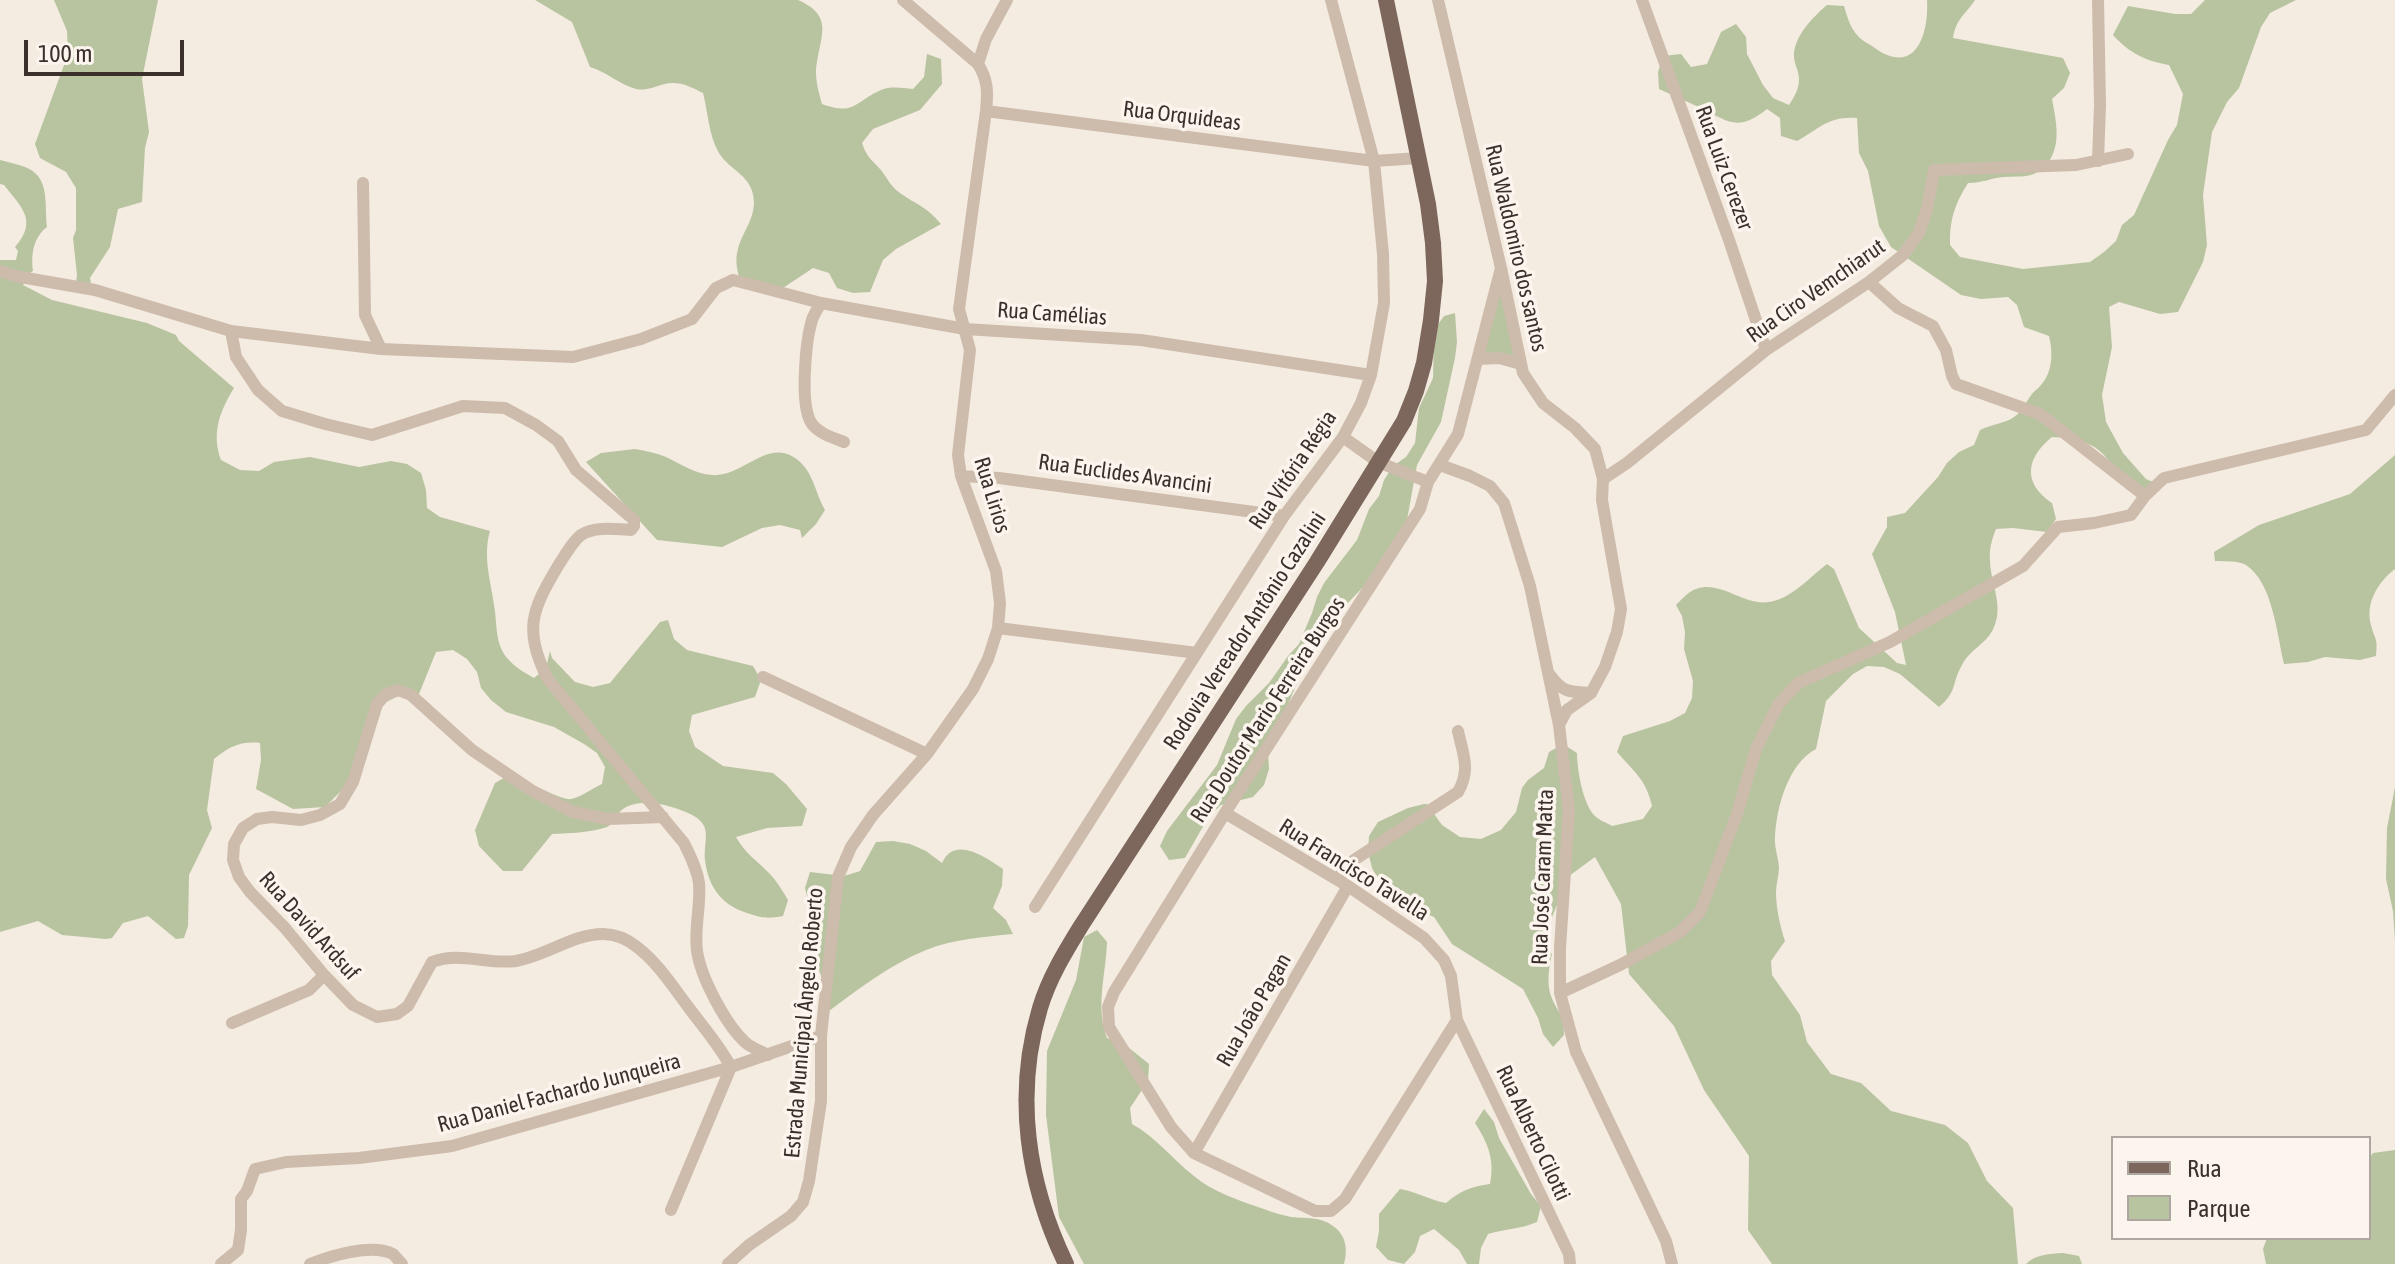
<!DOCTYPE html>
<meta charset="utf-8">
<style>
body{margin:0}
#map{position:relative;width:2395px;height:1264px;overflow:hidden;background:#f4ebe1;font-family:"Asap Condensed",sans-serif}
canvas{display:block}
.legend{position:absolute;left:2111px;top:1136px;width:260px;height:104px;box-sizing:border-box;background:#fbf5ee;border:2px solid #aea6a0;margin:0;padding:10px 14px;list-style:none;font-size:24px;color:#3b302b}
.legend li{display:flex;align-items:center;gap:16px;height:40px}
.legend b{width:40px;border:2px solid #aea6a0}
.scale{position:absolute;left:24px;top:40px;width:160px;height:36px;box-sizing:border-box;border:4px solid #3b302b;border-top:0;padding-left:10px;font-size:24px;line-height:28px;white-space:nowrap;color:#3b302b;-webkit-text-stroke:6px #fbf5ee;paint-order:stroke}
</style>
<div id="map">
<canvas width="2395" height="1264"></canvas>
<ul class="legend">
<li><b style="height:10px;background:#7d675c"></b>Rua</li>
<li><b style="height:22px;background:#b8c4a0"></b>Parque</li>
</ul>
<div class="scale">100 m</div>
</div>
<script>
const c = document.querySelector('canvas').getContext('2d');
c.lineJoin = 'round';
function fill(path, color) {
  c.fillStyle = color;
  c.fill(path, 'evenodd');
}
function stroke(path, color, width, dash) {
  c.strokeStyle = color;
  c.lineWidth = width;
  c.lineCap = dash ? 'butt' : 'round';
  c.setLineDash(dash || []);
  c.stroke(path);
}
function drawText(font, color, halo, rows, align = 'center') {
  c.font = font + ' "Asap Condensed",sans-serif';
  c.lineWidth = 7;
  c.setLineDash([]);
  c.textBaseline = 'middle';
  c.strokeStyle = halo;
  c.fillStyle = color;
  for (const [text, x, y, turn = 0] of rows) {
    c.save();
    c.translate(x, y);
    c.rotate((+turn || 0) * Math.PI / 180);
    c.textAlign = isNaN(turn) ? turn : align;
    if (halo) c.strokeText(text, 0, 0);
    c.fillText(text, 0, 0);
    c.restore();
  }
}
fill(new Path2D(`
 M54,0H158L142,79L149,132L145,148L142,202L118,209L110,247L90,278L91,284L76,282L77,275L73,238L76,230V188L66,172L40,158L35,144L68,54L67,31Z
 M535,0H798C837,17 818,39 816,72C816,83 819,93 822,104C855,116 854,102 881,90C891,86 902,88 913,89L924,77L927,54L941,59L942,84L920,110L873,129L862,143C867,157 870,158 880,169C887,177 890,186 900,193C918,206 925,205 941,224L896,249L883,260L870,292L853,293L837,288L829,273L813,268L783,288L742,286C738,274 734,262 738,249C742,233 754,220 754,202C753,175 731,172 719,153C709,137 708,112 703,93C693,88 684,83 673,83C660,83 649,92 636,89C620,85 607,72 590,67L572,22Z
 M1927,0H1975C1965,15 1956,19 1953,38L2063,58L2070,73L2064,88L2052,99C2057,125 2064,156 2036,173C2027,178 2014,176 2004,177C1991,178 1983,183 1968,183C1955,203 1949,221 1950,245L1960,257L2023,269L2090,262L2104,252L2116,241L2122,225L2134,215L2168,140L2177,125L2183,94L2169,65C2146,61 2129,53 2113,35L2128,6L2175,14H2191L2205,0H2296L2270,13L2261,27L2239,88L2227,102L2212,132L2203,195L2207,245L2203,262L2178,312L2160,314L2119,302L2109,307L2112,347L2102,395L2106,422L2123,453L2146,479L2162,486L2160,489L2127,490C2106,452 2097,439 2052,437C2026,458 2022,483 2052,503L2056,519L2047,532L2013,528L1996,529C1992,539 1989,549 1990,560C1990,582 2004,605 1994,627C1988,643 1969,650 1962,665C1951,684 1958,691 1939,707L1900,674L1884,667L1867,666L1853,674L1826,701L1816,749C1788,764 1777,806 1775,836C1774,846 1778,857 1779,867C1779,876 1776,884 1776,892C1776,908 1780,926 1785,941L1771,961L1772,975L1800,1015L1807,1042L1831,1074L1861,1083L1891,1111L1945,1125L1968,1143L1987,1181L2013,1208L2018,1264H1772L1748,1230L1749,1156L1704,1090L1674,1026L1629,974L1621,904L1595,857L1569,876L1540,946L1552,954C1549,965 1547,981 1550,993C1556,1012 1564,1012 1564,1035L1553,1047L1543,1034L1538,1018L1523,989L1452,944L1434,917L1418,910L1402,907L1389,896L1380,883L1372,868L1368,852L1369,836L1378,822L1408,808L1424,804H1427L1442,825L1460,837L1481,839L1501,830L1516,812L1522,788L1528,780L1544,768L1549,752L1563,744L1577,753C1577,769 1583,805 1595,816C1599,820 1607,823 1612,826L1643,819L1652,806C1646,779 1634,772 1617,752L1623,736L1670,721L1685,713L1692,698L1693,681L1684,649L1685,632L1682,616L1676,605C1681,600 1689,591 1696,589C1721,580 1743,606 1769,602C1791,599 1810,577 1827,564L1834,569L1859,628L1897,663L1906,665L1895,612L1872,554L1887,527V517L1905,513L1938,477L1947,463L1959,452L1974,445L1980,430C1990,425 2003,423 2011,419C2021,414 2025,403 2032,394C2035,390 2038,389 2041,385C2053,372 2053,352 2049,336L2024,327L2017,305L2008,297L1981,299L1961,295L1891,247L1879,226L1868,171L1859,153L1857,118C1828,116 1821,128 1797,141L1781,136L1780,118L1767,109C1738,132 1729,122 1701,108C1687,102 1673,95 1659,89L1658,72L1663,56L1681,54L1691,67L1707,64L1721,32L1736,24L1746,37L1747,54L1763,85L1773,98L1789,105C1797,93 1802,83 1797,69C1796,66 1794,60 1794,57C1793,37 1813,17 1827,5L1844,6C1847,16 1850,27 1857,35C1861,40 1867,43 1872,46C1914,78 1929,37 1927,0Z
 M0,160C8,162 17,164 25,167C51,177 44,204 47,227C33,238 31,254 33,271L31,272L23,285L52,300L147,323L176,335L179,341L234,388C220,411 211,433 221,460L240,470L259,471L274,462L310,457L359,467L391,461L407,464L421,473L426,490L427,508L440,517L490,531C482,559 492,584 495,612C497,629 496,646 508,659C515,667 525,673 534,678L546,668L550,651L552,658L575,682L593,687L610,683L660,622L668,620L674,639L687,650L753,666L761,680L755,697L692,715L689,731L695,747L723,766L773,773L786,784L807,809L802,826L767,828L736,837C744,852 756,860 768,872C776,880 782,890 788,900L783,916C768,919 761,918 747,913C721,905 708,886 705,860C703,839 715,825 688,813C672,805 639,797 623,809C616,814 615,823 607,827C589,833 570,833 552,834L522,871H503L479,846L475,830L495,783L509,775C523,779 562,801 571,799C581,797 593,788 602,784L605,767L597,753L584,744L554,727L506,712L491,700L481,688L477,672L467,659L453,650L436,652L419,694L407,692L384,703L345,787L325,807L293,809L256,789L261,760L260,743C240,741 229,747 214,759L207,810L212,828L189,875L188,926L184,938L176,939L148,916L123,923L112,938L106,939L62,935L38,921L0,932V260H16L18,251L15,247C39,220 20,206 4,185L0,184Z
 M1501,282L1517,360L1482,356Z
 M1455,313L1457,342L1455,358L1441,422L1417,465L1405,531L1367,583L1344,607L1300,676L1268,752L1269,769L1264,785L1253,797L1221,805L1209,816L1185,858L1169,860L1160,846L1167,831L1217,765L1236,719L1246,706L1269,683L1288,656L1299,644L1312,613L1317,597L1324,583L1357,540L1369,509L1379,496L1384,480L1393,466L1406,457L1415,443L1419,408L1433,378L1434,330L1444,316Z
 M635,449C646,451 656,453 666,457C681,464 695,474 712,475C745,478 771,431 803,465C814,477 817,497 825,510L816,524L802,538L800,530L780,525L762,528L722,547L657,540L586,462L601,453Z
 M2395,455V569C2378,582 2365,603 2371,625C2375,641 2378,637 2376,656L2360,660L2325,657L2308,662L2284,664C2277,635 2273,583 2246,565C2238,560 2224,562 2215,561L2214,552L2259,525L2350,494Z
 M2395,787V941L2393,911L2386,879L2387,828Z
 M893,841L910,844L926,851L942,863C954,835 986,857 1003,869L1002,886L993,908L1006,920L1013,934C984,937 953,939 926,950C889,965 857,990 825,1014V986L819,970L817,936L805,888L810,872L844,876L860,871L876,842Z
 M1097,930L1107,942C1106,974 1095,1007 1107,1038L1123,1043L1149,1064L1148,1081L1130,1108L1132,1124C1156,1137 1172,1159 1194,1176C1213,1192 1238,1200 1261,1208C1271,1212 1281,1215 1291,1217C1306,1219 1320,1216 1333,1226C1346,1235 1348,1249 1344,1264H1084L1059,1217L1046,1115L1047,1051L1076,980L1084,937Z
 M1484,1109L1494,1122L1499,1138L1531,1194L1541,1206L1537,1222C1521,1229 1505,1229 1488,1234L1481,1248L1479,1264H1467L1459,1250L1434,1229L1420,1236L1415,1252L1404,1264L1388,1260L1376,1247L1379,1231V1214L1400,1189C1417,1192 1430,1200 1446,1203C1460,1191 1472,1186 1490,1184C1495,1160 1488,1143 1475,1123Z
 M2395,1150V1264H2266L2263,1249L2267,1238H2369V1158L2373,1153Z
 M2063,1253L2079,1256L2082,1264H2026C2035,1254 2050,1254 2063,1253Z`), '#b8c4a0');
stroke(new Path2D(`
 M1438,0L1501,268L1523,373L1543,403L1575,428L1595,449L1603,479L1602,500L1621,609L1617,632L1605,667L1591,693L1567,710L1559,725
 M1642,0L1729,240L1766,350
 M978,64L986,39L1007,0
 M986,111L1374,161L1419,158
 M2098,161L2100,105L2098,0
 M363,183L365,315L381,349
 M0,271L15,276L95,290L231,331L381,349L573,357L641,339L692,319L716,288L733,280L821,303L965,329L1141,340L1371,375
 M1869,282L1898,308L1933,326L1946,350L1952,376L1956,384L2040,414L2145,496
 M821,303C818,308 814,314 812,320C806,340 799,406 812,424C820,434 833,438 844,442
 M231,331L236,357L258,390L282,411L325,424L372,435L463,406L505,408L536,425L558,441L576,470L634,520V526L631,530C616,529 594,526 581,535C572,542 564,557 558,566C531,611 524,629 547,678L684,843C690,856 697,868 699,883C701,905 694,929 697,951C701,978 726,1025 746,1043C752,1048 761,1051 768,1055
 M1478,359L1499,358L1521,364
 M1343,437L1378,462L1428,482
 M1440,465L1470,476L1490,486L1504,503L1530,586L1559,725L1569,810L1560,948V993L1576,1052L1666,1241L1672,1264
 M961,476L999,478L1284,516
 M1603,479L1627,463L1766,350L1869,282L1903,255L1919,233L1927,209L1934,170L2076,165L2128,154
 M998,628L1197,653
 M1550,675C1563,693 1570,692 1591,693
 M763,677L927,754
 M1225,813L1348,886L1424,938L1444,960L1451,976L1457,1020L1569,1254L1570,1264
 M663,817L608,819L573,812L531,790L472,750L411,695L398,690L386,694L377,704L353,782L340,804L320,815L301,820L272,817L257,819L243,828L234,844L233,860L239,877L250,892L285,928L324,975L353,1005L377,1017L397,1014L408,1006L432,962C460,951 487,965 516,961C546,956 573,934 603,934C616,934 627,939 637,947C658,963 673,987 689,1008C704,1028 719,1045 731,1067L671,1210
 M1337,879L1354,860L1458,792C1471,769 1463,755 1458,731
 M1035,907L1284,516L1343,437L1361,403L1371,375L1384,303L1383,254L1374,161L1331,0
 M1560,993L1620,965L1680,932L1700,912L1737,814L1756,749L1778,705L1798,683L1890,642L2023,566L2058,527L2094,523L2131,515L2145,496L2164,478L2366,430L2395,395
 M1457,1020L1345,1199L1331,1211H1315L1194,1153L1171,1127L1109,1027L1108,1007L1114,992L1225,813L1420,509L1428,482L1458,434L1501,268
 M232,1023L309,990L324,975
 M1194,1153L1348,886
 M221,1264L238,1250L241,1230V1199L247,1191L255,1169L286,1162L359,1158L452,1146L731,1067L821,1036
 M310,1264C330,1256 372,1243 393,1254C395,1256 400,1262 402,1264
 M728,1264L749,1245L791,1216L803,1202L809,1181L821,1101V1036L838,877L851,847L873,815L927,754L973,689L988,659L998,628L1000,603L996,571L961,476L958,455L970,350L959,309L986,111C988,92 988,80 978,64L903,0`), '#cdbbac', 12);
stroke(new Path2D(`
 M1066,1264C1027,1183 1014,1095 1040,1008C1049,978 1065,952 1081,926L1317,562L1404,421L1416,391L1424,363L1431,320L1435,281L1433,243L1428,204L1386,0`), '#7d675c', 16);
drawText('22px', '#3b302b', '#fbf5ee', [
 ["Rua Orquideas",1182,116,7],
 ["Rua Luiz Cerezer",1724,168,70],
 ["Rua Waldomiro dos santos",1516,248,77],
 ["Rua Ciro Vemchiarut",1816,291,-35],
 ["Rua Camélias",1052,314,4],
 ["Rua Vitória Régia",1293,470,-56],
 ["Rua Euclides Avancini",1125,474,8],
 ["Rua Lirios",992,495,73],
 ["Rodovia Vereador Antônio Cazalini",1245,631,-57],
 ["Rua Doutor Mario Ferreira Burgos",1268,710,-57],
 ["Rua Francisco Tavella",1354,870,32],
 ["Rua José Caram Matta",1543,877,-88],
 ["Rua David Ardsuf",309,926,48],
 ["Rua João Pagan",1254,1010,-60],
 ["Estrada Municipal Ângelo Roberto",804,1023,-85],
 ["Rua Daniel Fachardo Junqueira",559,1093,-15],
 ["Rua Alberto Cilotti",1533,1133,65]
]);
</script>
